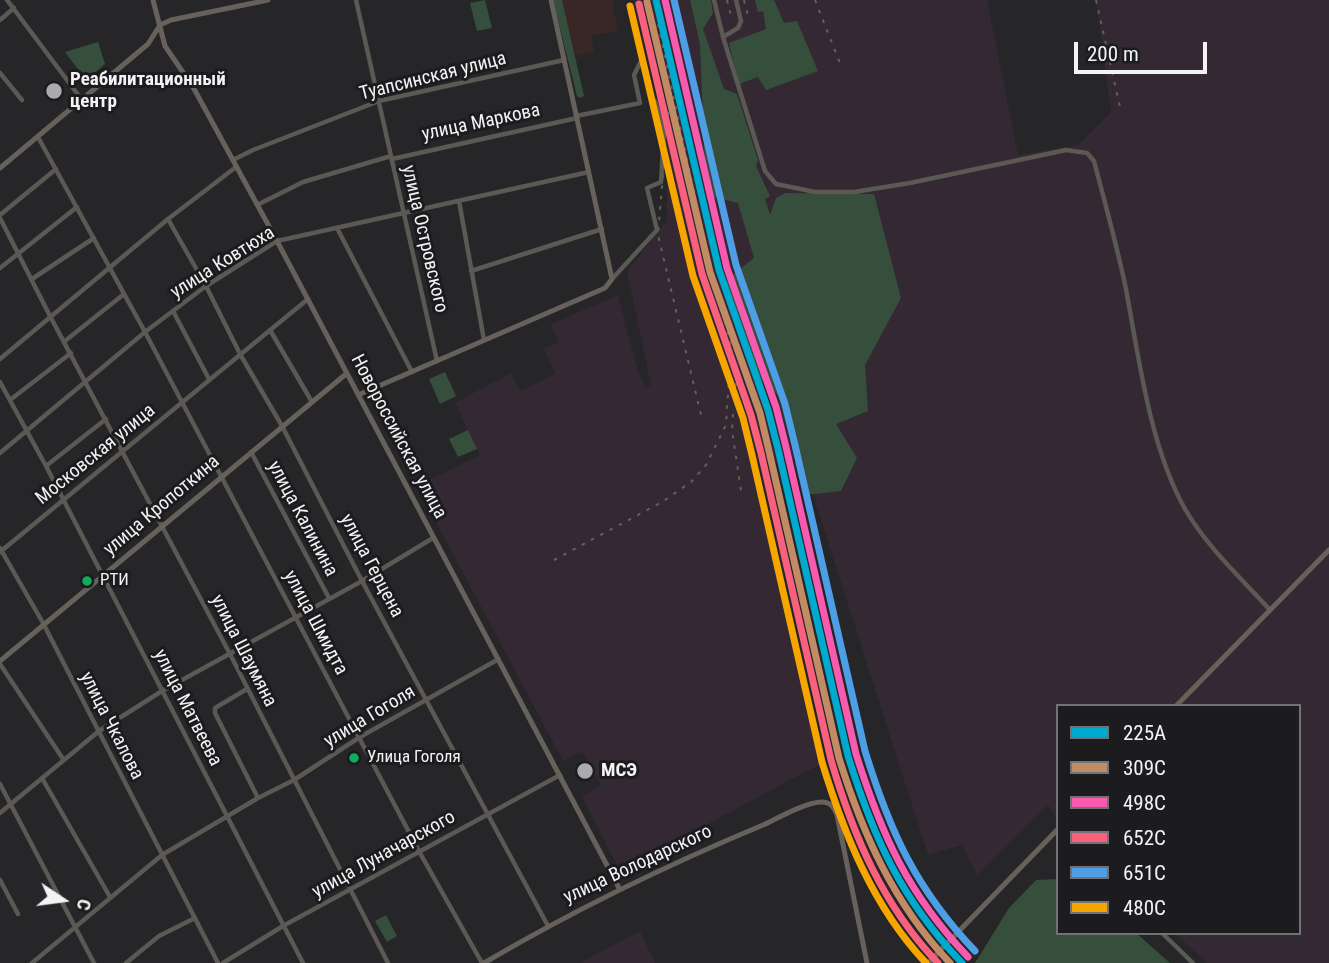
<!DOCTYPE html>
<meta charset="utf-8">
<style>
body{margin:0}
#map{position:relative;width:1329px;height:963px;overflow:hidden;background:#262628;font-family:"Roboto Condensed",sans-serif}
canvas{display:block}
.legend{position:absolute;left:1056px;top:704px;width:245px;height:231px;box-sizing:border-box;background:#1c1c1f;border:2px solid #727275;margin:0;padding:9px 12px;list-style:none;font-size:21px;color:#f3f3f5}
.legend li{display:flex;align-items:center;gap:14px;height:35px}
.legend b{width:35px;border:2px solid #727275}
.north{position:absolute;left:28px;top:865px;width:70px;height:70px;-webkit-text-stroke:5px #1c1c1f;paint-order:stroke;rotate:103deg;font-size:19px;font-weight:700;line-height:28px;text-align:center;color:#f3f3f5}
.north::after{content:'';display:block;margin:auto;width:24px;height:32px;background:#f3f3f5;clip-path:polygon(50% 0,100% 100%,50% 72%,0 100%)}
.scale{position:absolute;left:1074px;top:42px;width:133px;height:32px;box-sizing:border-box;border:4px solid #f3f3f5;border-top:0;padding-left:9px;font-size:21px;line-height:24px;white-space:nowrap;color:#f3f3f5;-webkit-text-stroke:5px #1c1c1f;paint-order:stroke}
</style>
<div id="map">
<canvas width="1329" height="963"></canvas>
<ul class="legend">
<li><b style="height:9px;background:#00a9ce"></b>225А</li>
<li><b style="height:9px;background:#c18c65"></b>309С</li>
<li><b style="height:9px;background:#f75aaf"></b>498С</li>
<li><b style="height:9px;background:#f8607d"></b>652С</li>
<li><b style="height:9px;background:#4d9ee5"></b>651С</li>
<li><b style="height:9px;background:#f7a600"></b>480С</li>
</ul>
<div class="north">С</div>
<div class="scale">200 m</div>
</div>
<script>
const c = document.querySelector('canvas').getContext('2d');
c.lineJoin = 'round';
function fill(path, color) {
  c.fillStyle = color;
  c.fill(path, 'evenodd');
}
function stroke(path, color, width, dash) {
  c.strokeStyle = color;
  c.lineWidth = width;
  c.lineCap = dash ? 'butt' : 'round';
  c.setLineDash(dash || []);
  c.stroke(path);
}
function drawText(font, color, halo, rows, align = 'center') {
  c.font = font + ' "Roboto Condensed",sans-serif';
  c.lineWidth = 6;
  c.setLineDash([]);
  c.textBaseline = 'middle';
  c.strokeStyle = halo;
  c.fillStyle = color;
  for (const [text, x, y, turn = 0] of rows) {
    c.save();
    c.translate(x, y);
    c.rotate((+turn || 0) * Math.PI / 180);
    c.textAlign = isNaN(turn) ? turn : align;
    if (halo) c.strokeText(text, 0, 0);
    c.fillText(text, 0, 0);
    c.restore();
  }
}
fill(new Path2D(`
 M633,0H987L1018,155L1078,145L1111,112L1096,0H1329V963H1207L1175,933H1299V706H1058V820L1048,805L977,876L962,845L928,855L801,457L755,462L784,601L824,762L620,871L582,796L601,785L582,752L563,761L417,486L480,455L455,403L511,373L521,391L555,374L544,349L558,342L551,324L618,295L638,372L646,387L651,385L627,271L667,221L666,92L653,21L638,24Z
 M640,931L655,963H580L593,956Z`), '#342832');
fill(new Path2D(`
 M562,0H612L618,31L591,36L594,51L575,56Z`), '#382725');
fill(new Path2D(`
 M485,0L492,28L477,31L470,3Z
 M553,0H562L584,96L580,98L577,96Z
 M690,0H711L713,13L703,29L724,89L737,94L758,160L756,166L770,196L765,199L770,215L776,198L785,193L874,194L901,298L865,365L868,411L836,424L857,458L841,491L805,495L778,395L760,379L726,280L754,258L738,203L706,195L700,44Z
 M755,0H774L784,23L797,21L818,71L766,90L758,77L739,84L729,43L766,29L763,11L758,12Z
 M98,42L105,64L86,80L65,52Z
 M445,372L456,396L440,404L429,379Z
 M468,430L477,449L458,457L449,439Z
 M1058,879V933H1136L1170,963H975L1009,908L1036,880Z
 M386,915L397,936L387,942L375,921Z`), '#364f3c');
stroke(new Path2D(`
 M7,0L82,100
 M356,0L437,361
 M714,0L723,37L765,171L776,184L815,192H854L910,183L1066,150L1087,153L1094,161C1105,203 1117,246 1126,289C1139,359 1150,447 1185,509C1207,547 1241,578 1270,610
 M0,20L14,8
 M723,37L738,28L741,21L736,0
 M0,73L22,100
 M576,116L640,103L634,75L642,59L638,36
 M38,137L145,332L420,853L482,963
 M392,159L577,118
 M233,160L253,150L379,101L564,60
 M459,201L484,340
 M257,205L303,182L391,156
 M0,215L56,169
 M0,218L50,316L230,654L388,963
 M168,219L206,286L240,354L282,426L362,581L548,926
 M337,228L412,372
 M0,268L77,207
 M471,271L602,229
 M32,279L94,238
 M612,279L657,230L647,188L661,182L664,132L655,101
 M173,311L209,379
 M270,330L312,402
 M65,341L124,294
 M0,359L168,219L236,167
 M0,382L46,466L303,963
 M10,400L71,353
 M251,452L329,598
 M0,453L145,332L206,286L277,241L589,172
 M46,466L106,419
 M0,548L43,623L218,963
 M0,552L308,299
 M0,664L63,759
 M247,689L215,708V713L258,798
 M42,778L110,897
 M0,784L94,963
 M0,813L99,731L162,691L362,581L433,538
 M0,880L18,914
 M1162,933L1193,963
 M32,963L162,855L258,798L294,780L360,737L497,660
 M126,963L159,936L195,918
 M223,963L283,926L560,775`), '#5c5854', 4.5);
stroke(new Path2D(`
 M153,0L165,46L193,87L277,241L619,888
 M0,168L148,44L160,25L171,20L268,0
 M358,395L605,288L612,279L551,0
 M0,661L346,374
 M1176,706L1329,550
 M484,963C574,910 667,865 763,825C778,818 806,802 822,802C831,802 834,808 837,815L867,963
 M928,963L1058,829`), '#66615a', 5);
stroke(new Path2D(`
 M727,0L731,16
 M744,0L748,16
 M815,0L840,63
 M1096,0L1120,107
 M658,24L707,253L730,342L737,394L782,598
 M668,112L658,235L701,415
 M733,414L732,430L741,491
 M554,560L662,502L691,482L706,465L726,425L729,378`), '#62605e', 2, [3.5, 7]);
stroke(new Path2D(`
 M656,0L719,270L768,410L778,449L848,756C874,839 901,899 962,963`), '#00a9ce', 7);
stroke(new Path2D(`
 M647,2L710,272L760,413L769,451L839,758C863,835 894,904 950,963`), '#c18c65', 7);
stroke(new Path2D(`
 M665,0L727,268L776,407L786,447L856,754C882,836 908,894 968,957`), '#f75aaf', 7);
stroke(new Path2D(`
 M639,4L702,274L751,415L761,453L831,760C853,835 883,906 938,963`), '#f8607d', 7);
stroke(new Path2D(`
 M674,0L736,265L785,404L795,445L865,751C890,832 916,889 975,951`), '#4d9ee5', 7);
stroke(new Path2D(`
 M630,6L693,276L743,418L752,455L822,762C844,834 873,907 926,963`), '#f7a600', 7);
for (const [x, y, r, color] of [
 [54,91,9,"#ababad"],
 [87,581,6,"#0daf5c"],
 [354,758,6,"#0daf5c"],
 [585,771,9,"#ababad"]
]) {
  const dot = new Path2D();
  dot.arc(x, y, r, 0, 2 * Math.PI);
  c.fillStyle = color;
  c.fill(dot);
  stroke(dot, '#1c1c1f', 2.5);
}
drawText('17px', '#f3f3f5', '#1c1c1f', [
 ["РТИ",100,581],
 ["Улица Гоголя",367,758]
], 'left');
drawText('19px', '#f3f3f5', '#1c1c1f', [
 ["Туапсинская улица",433,77,-14],
 ["улица Маркова",481,123,-12],
 ["улица Островского",424,239,77],
 ["улица Ковтюха",223,263,-32],
 ["Новороссийская улица",398,437,62],
 ["Московская улица",96,455,-39],
 ["улица Кропоткина",162,506,-40],
 ["улица Калинина",302,519,62],
 ["улица Герцена",371,566,62],
 ["улица Шмидта",315,623,62],
 ["улица Шаумяна",243,651,63],
 ["улица Матвеева",187,708,63],
 ["улица Гоголя",370,717,-31],
 ["улица Чкалова",111,726,63],
 ["улица Луначарского",384,855,-29],
 ["улица Володарского",638,865,-25]
]);
drawText('bold 19px', '#f3f3f5', '#1c1c1f', [
 ["Реабилитационный",70,80],
 ["центр",70,102],
 ["МСЭ",601,771]
], 'left');
</script>
